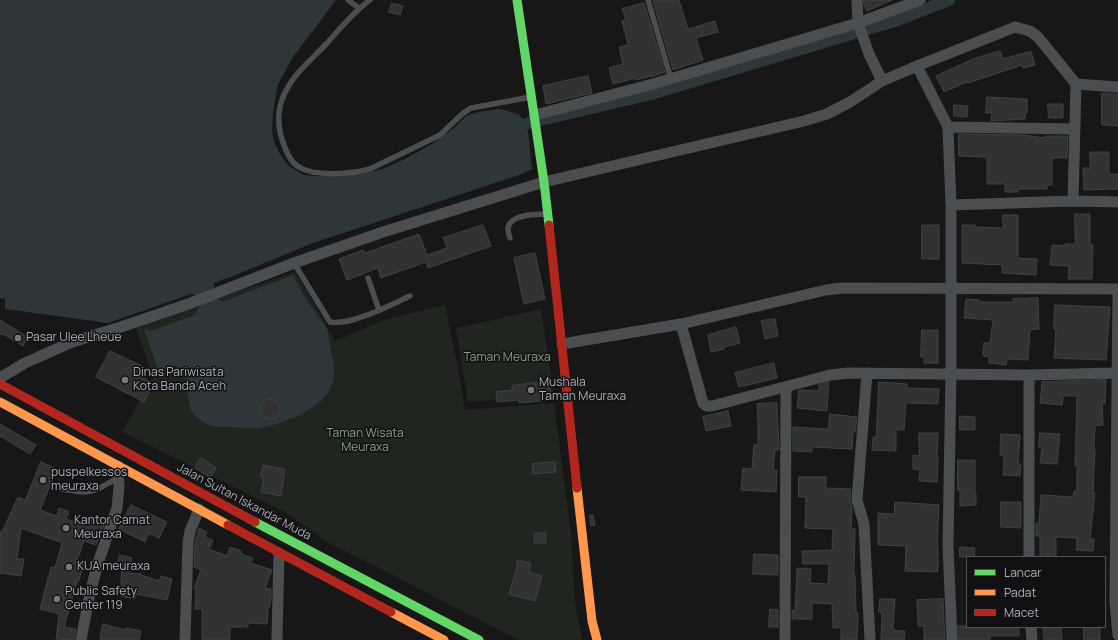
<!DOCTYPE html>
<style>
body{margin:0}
#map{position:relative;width:1118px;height:640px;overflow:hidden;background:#171717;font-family:Manrope,sans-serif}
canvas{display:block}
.legend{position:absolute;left:966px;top:556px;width:140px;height:72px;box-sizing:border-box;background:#111113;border:1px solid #4e5155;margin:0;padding:5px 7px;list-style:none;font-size:12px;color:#a9b0b7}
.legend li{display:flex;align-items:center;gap:8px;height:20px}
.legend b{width:20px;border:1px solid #4e5155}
</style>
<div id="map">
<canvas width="1118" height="640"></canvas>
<ul class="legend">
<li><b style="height:5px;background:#63d668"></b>Lancar</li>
<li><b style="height:5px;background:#ff974d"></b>Padat</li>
<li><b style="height:5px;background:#b3261e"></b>Macet</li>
</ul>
</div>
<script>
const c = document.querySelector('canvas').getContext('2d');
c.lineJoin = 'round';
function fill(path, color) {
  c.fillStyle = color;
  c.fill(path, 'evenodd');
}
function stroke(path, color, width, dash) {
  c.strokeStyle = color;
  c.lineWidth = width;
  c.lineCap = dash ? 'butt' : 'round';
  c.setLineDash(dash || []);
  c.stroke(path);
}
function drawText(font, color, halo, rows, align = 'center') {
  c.font = font + ' Manrope,sans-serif';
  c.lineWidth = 3;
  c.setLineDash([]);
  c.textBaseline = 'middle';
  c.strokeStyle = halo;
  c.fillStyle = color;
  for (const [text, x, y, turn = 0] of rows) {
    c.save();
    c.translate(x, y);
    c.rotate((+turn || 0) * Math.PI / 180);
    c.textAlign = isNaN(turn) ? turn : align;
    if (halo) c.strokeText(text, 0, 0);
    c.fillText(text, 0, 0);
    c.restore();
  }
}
fill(new Path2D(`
 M295,272L335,341L386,319L445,305L458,368L465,410L554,403L571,533L575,602L582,640H519L353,555L332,545L283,511L122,432L153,378L135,326Z
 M541,309L554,396L468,402L456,328Z`), '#20251f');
fill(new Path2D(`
 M0,0H336L293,57L278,84L273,113L272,131L275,144L283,159L290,167L304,175L317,176H344L362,174L383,169L407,158L435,142L454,128L466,116L478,112L500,109L518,114L527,123L532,169L522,174L313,243L233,276L214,283C213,291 216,297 222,302L293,275C298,285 303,295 309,304C315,312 323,321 327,329C328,334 329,339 330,344C333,360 338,376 329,391C318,410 282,424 261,428C251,429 240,427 230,427C219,427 211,428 202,421C198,419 192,412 190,408C186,391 189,351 159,372L144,329L151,331L195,315L200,305L197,296L191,294L108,323L5,309V299L0,298Z`), '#2d373a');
stroke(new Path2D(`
 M528,123L651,94L898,20L949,0`), '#2d373a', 12);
const building = new Path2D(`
 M656,0H679L688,29L715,21L718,32L696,38L703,60L673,70L653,1Z
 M864,0H892L867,11L864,5Z
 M392,3L403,6L400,15L389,12Z
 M644,3L665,72L651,77V76L636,80V78L613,84L609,68L623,64L619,47L628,45L622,21L626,20L622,9Z
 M1000,51L1003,59L1031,51L1035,65L1023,68L1022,65L968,83L967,82L944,92L936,76L973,59Z
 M588,76L592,93L546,104L543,86Z
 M1102,93L1118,94V126L1102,125Z
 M987,97L1027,99V113H1025V119L991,121L992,113H986Z
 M1048,104H1063V118H1049Z
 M954,105L968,106L967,117L954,116Z
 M959,134L1024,135L1045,138V136H1068L1067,158H1052V185H1047V189H1018V192H1005V184H987V157L959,156Z
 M1090,152H1109V174H1118V189L1084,190L1083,168H1090Z
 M1075,214H1090V245H1093L1092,279H1068L1069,266L1050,265L1052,245L1065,246V244H1075Z
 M1003,215H1018V258L1037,259L1036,275L1002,273V265L962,263V225H975V227L1003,228Z
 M483,225L491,246L428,268L426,262L381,278L378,268L347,280L339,259L363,250L365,253L419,234L427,255L447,248L443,238Z
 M922,225H939V259H922Z
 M535,253L545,299L524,304L514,258Z
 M1038,298L1039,329L1030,330L1028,360L1007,359L1006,365L989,363V357L983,356L984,343H990L993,320L964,318L966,299L979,300V302H1013V299Z
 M1055,305L1110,307L1106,360L1054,358L1056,329H1054Z
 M775,319L778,336L765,339L761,321Z
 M0,320L28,337L23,346L5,335L0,334Z
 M736,327L740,343L724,347V349L711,352L708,335Z
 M922,330H938V363H924V357H921Z
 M110,351L142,366L138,375L154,383L144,402L96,377Z
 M774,363L777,378L739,387L735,373Z
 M1106,380L1105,404L1102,403L1103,425L1095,426L1094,450H1095L1093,493H1095L1090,539H1094L1093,551L1076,550L1077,538L1056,537V557H1040V536H1036V523H1039L1041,495L1073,497L1074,491H1077V466H1075L1077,396H1063L1062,405L1040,403L1042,382Z
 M549,381L551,400L519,403V400L497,402L496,392L512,390V386Z
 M829,382L827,411L797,408L799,390L819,391V385Z
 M879,382L907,384V388L939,389L938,404L906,403L904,430H896V451L872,450L873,437H876Z
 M260 409a10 10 0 1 1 20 0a10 10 0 1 1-20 0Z
 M777,403L779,450H775L773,470H777L776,492L741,490L743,468L752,469L754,444L758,445V425L757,404Z
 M728,411L731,426L706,431L703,417Z
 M830,414L857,417L855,432H853L852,449L812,447V452L793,451V427L828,429Z
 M960,416L975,417V430H960Z
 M0,424L36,445L30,454L0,436Z
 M919,433H938L937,457H938L937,482L919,481L920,470L913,469V455L919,456Z
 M1040,433L1060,434L1057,464L1040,463L1042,447H1039Z
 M1001,434L1020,435L1018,464H1021L1020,476L1003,475L1004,459L1003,455H1000V452Z
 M201,458L216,468L210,478L195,468Z
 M958,460H975V493H976V505L960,506V490H958Z
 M41,462L57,469L40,510L57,516L59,508L69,512L66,519L83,525L86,518L104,525L96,545L84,541L76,563L84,565L78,582L77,581L64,627L76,629L74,640L56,639L59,614L40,609L51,567L55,568L62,543L21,528L17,559H24L21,576L0,573V532H2L18,497L25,500Z
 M555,462L556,472L533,474L532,464Z
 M263,465L285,469L281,496L261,492L264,478L261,477Z
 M799,477H826V488L851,489L850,500L852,508L851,529H855L854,575H855L856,613H858L857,640H841V628H833L832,604L812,603V619H792V610L795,611L797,568L811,569L810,583L828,584L829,564H803L802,551L832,550L833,529L805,528L806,497H799Z
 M895,502L939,505L937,546H938V572L905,571L906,546L878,545V513L894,514Z
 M1001,502H1021V528L1001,527Z
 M131,505L167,522L159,538L149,533L145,542L119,529Z
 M590,515H593L595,525L591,526Z
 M199,528L207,532L205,537L213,540L209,549L227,556L230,547L241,551V554L253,558L251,563L272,570L265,588L271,589V599L269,608H268L267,624L248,623V627H230V640H202V609H195L196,588H194L201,570L194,567L195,544Z
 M546,533V543H534V534Z
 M960,547L975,548L974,557H960Z
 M754,554L778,555V575L753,574Z
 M120,555L132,558L129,573L141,574V575L159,581L161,576L172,579L167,600L136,594L135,599L120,596L122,568L117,567Z
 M517,560L531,563L529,572L542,576L535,601L509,594L517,567Z
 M880,599H895L893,630L905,631L904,640H881L882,613L879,612Z
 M943,599L945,640H924V626H918L917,600Z
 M770,609L778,610V627H769Z
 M103,624L125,630L126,628L141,631L139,640H105L100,639Z
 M958,626L1019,627V636H990V640H959Z
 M1061,627L1062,640H1044L1043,628Z
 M1084,627H1100V640H1084Z`);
fill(building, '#313232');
stroke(building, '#3f4243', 1);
stroke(new Path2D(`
 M348,0L359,8
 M370,0C353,12 341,28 327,43C311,60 292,75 283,97C278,109 278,124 281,136C284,146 289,162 299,167C315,177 352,174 370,169L440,135L462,114L471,108L531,97
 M648,0L671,79
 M510,238C509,235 508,231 508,229C509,214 537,214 547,214
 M294,263L330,322C351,326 390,305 410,296
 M368,278L379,310
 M62,489C69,490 77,492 84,492C97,492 108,483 119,477`), '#4b4e50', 5.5);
stroke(new Path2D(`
 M857,0L858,23L869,54L882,81
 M917,66L1015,27L1030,31L1038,37L1076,84L1118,87
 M535,115L653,84L858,23L920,0
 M948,127L1074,129
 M1073,201L1076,84
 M951,205L1073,201L1118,202
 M1118,289L1115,601L1118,635
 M681,324L703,403L707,406H712L830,375L848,373L1029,375L1117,373
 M562,344L681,324L826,290L843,288L1118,289
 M867,373L857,500L864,524L870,640
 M1029,375V557
 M0,378L25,363L72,342L121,327L191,303L294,263L383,232L544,182L804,121L827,114L850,102L882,81L917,66L948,127L951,205V373L948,545L952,640
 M1031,627L1032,640
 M81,640L90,593L98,563L117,508L119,487L118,466
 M185,640L188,543L190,531L199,509
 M277,640L279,553
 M785,640L786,387`), '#4b4e50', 11);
stroke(new Path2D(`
 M517,0L544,182L549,225
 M255,522L479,640`), '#63d668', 9);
stroke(new Path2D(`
 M0,402L228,525
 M577,488L592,621L597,640
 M391,612L444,640`), '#ff974d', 9);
stroke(new Path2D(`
 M549,225L577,488
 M0,384L255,522
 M228,525L391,612`), '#b3261e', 9);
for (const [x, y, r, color] of [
 [18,338,4,"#767a7f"],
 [125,380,4,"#767a7f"],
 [531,390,4,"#767a7f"],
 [43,480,4,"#767a7f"],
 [66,528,4,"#767a7f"],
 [69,567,4,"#767a7f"],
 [57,599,4,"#767a7f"]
]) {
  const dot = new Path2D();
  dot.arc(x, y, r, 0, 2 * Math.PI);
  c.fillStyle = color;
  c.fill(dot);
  stroke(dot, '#111113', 1.5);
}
drawText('12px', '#a9b0b7', '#111113', [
 ["Pasar Ulee Lheue",26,338],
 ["Dinas Pariwisata",133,373],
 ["Kota Banda Aceh",133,387],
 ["Mushala",539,383],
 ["Taman Meuraxa",539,397],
 ["puspelkessos",51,473],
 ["meuraxa",51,487],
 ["Kantor Camat",74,521],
 ["Meuraxa",74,535],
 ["KUA meuraxa",77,567],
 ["Public Safety",65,592],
 ["Center 119",65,606]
], 'left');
drawText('12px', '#86a081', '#111113', [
 ["Taman Meuraxa",507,358],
 ["Taman Wisata",365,434],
 ["Meuraxa",365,448]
]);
drawText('12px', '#a9b0b7', '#111113', [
 ["Jalan Sultan Iskandar Muda",244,502,28]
]);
</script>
